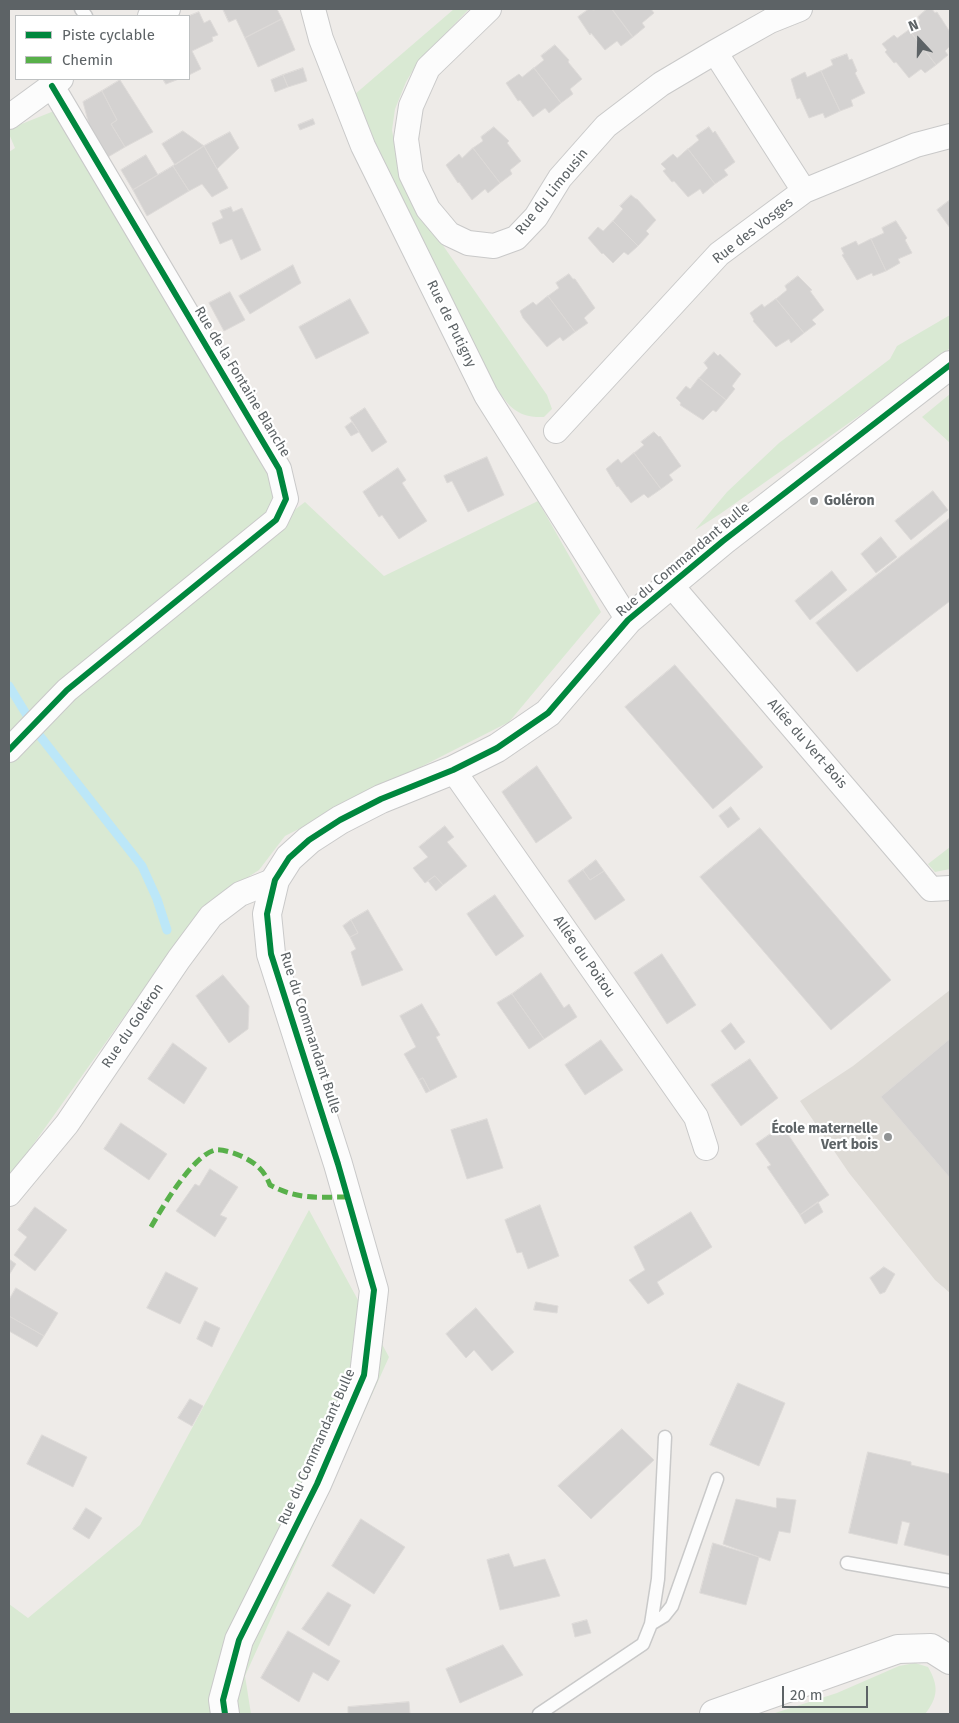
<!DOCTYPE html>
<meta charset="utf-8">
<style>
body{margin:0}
#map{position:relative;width:959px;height:1723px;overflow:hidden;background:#eeebe8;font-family:"Fira Sans",sans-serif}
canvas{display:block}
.frame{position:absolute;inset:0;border:10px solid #5d6366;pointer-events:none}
.legend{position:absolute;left:15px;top:15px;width:175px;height:65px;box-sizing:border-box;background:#fff;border:1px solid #bec1c2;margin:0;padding:6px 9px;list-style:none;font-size:15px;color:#5d6366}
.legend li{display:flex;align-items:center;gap:10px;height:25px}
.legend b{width:25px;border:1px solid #bec1c2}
.north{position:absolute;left:894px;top:15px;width:50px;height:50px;-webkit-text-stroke:4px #fff;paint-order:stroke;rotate:339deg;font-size:14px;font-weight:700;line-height:20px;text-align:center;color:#5d6366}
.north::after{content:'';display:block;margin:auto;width:18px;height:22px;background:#5d6366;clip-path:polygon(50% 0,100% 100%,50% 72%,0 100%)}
.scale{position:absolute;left:782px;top:1686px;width:86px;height:22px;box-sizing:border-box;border:2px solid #5d6366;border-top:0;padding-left:6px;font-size:15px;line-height:18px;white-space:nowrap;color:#5d6366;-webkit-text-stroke:4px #fff;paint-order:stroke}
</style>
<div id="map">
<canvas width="959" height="1723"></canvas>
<div class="frame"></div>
<ul class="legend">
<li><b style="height:6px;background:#00873e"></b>Piste cyclable</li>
<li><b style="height:6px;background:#58b04a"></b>Chemin</li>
</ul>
<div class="north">N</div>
<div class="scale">20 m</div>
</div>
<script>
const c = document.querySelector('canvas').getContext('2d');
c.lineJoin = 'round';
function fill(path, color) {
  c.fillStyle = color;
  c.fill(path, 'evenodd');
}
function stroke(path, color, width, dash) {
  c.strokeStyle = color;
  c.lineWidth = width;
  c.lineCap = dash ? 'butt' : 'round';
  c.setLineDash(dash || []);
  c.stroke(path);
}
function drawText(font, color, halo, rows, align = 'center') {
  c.font = font + ' "Fira Sans",sans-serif';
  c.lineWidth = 4.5;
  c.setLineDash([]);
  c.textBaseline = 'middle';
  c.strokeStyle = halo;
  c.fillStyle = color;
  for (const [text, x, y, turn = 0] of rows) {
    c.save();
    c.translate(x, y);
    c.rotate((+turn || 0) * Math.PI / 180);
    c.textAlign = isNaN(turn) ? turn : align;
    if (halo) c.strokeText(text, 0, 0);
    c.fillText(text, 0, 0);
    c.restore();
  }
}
fill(new Path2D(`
 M950,990V1293L935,1280L849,1173L800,1101L853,1066Z`), '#dedbd6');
fill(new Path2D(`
 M454,9H469L417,63L406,82L395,109L392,130L397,158L426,221L547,395L552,409L544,417C515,418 508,405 493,383L389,177L354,95Z
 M54,111L239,423L289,514L305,502L384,576L538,501L601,612L509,722L285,836L259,870L202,907L15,1170L9,1174V152L15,148L9,134V129Z
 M950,315V348L873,406L720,514L695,530L727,492L779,443L890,359L897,346Z
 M950,394V443L922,417Z
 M950,847V869L935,872L928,864Z
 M309,1210L389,1357L245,1676L251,1714H9V1604L28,1618L140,1525Z
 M915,1663L928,1667C939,1686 938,1697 925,1714H772L837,1693L899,1666Z`), '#d9e9d3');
stroke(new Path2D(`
 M9,686L28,717
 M36,731L142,866L157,899L167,930`), '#bce7f8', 9);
const building = new Path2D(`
 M223,9H277L282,19L245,38L236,19L229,22Z
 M589,9L594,10L596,9H612L633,37L621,46L617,41L605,50L591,33L590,35L578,17Z
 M612,9H651L654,13L642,23L645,27L633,37Z
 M927,9H932L935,13L937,12L950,32V46L945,51L948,55L936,65L909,30L920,21L918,17Z
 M199,12L204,23L210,20L218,35L212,37L213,41L192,51L201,69L189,75V16Z
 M282,19L295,50L258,67L245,38Z
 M909,30L936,65L925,73L921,69L909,78L896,62L894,63L885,52L887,50L882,44L894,35L897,38Z
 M555,45L569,60L568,62L582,79L570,89L573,94L561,103L534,68L544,60L541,56Z
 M847,54L849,60L852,59L857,71L855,73L865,93L851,100L853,106L840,111L821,71L833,65L831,60Z
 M303,68L307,81L288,87L283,75Z
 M534,68L561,103L549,113L545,108L533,117L520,100L518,101L506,83L519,74L522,77Z
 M821,71L840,111L825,118L823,113L809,118L800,98L797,99L791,79L805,72L807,77Z
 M283,75L288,87L275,92L271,80Z
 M163,79H179L166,84Z
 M120,80L153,132L125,147L111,124L117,120L102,91Z
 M102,91L117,120L111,124L125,147L108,157L90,128L83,102Z
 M313,119L315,124L300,130L298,125Z
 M494,127L509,141L507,143L521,161L510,170L512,174L500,183L473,148L483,141L481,137Z
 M709,127L713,133L715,131L735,162L724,170L728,175L715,184L688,149L699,140L696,136Z
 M183,131L204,146L175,165L162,144Z
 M230,132L239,148L217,169L204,146Z
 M204,146L228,188L212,197L202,184L189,191L173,166Z
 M473,148L500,183L488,193L485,189L472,200L459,182L458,183L446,165L459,154L462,158Z
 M688,149L715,184L703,194L700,189L688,197L674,181L672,182L663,171L666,169L661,164L673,154L677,158Z
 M146,155L158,175L133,190L121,170Z
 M173,166L189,191L147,216L133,190Z
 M631,195L636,199H637L656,220L646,231L649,234L638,246L613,221L623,209L620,206Z
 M950,200V228L937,210Z
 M231,207L233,212L242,208L261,250L241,260L232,239L220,244L212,223L223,218L220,211Z
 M613,221L638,246L628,255L624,252L613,263L603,253L602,254L588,238L598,227L603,231Z
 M896,221L907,238L905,240L912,253L898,259L900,263L886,271L871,239L884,233L882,228Z
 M871,239L886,271L873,276L872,273L857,280L842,255L844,254L841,248L856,241L858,245Z
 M293,265L301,283L250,314L239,296Z
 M569,274L573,279H575L595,308L584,318L588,323L575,332L548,296L559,288L556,283Z
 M798,276L812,290L810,291L824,310L812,320L816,324L804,333L776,299L787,290L785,286Z
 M230,292L245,320L224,331L209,303Z
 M548,296L575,332L563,341L560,337L547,347L523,318L520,311L533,302L536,305Z
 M350,299L369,333L316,359L299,327Z
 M776,299L804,333L791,343L789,339L776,347L753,321L754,320L750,313L762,304L764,307Z
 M714,352L718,356L720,354L741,374L732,386L735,389L726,400L699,378L708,368L704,363Z
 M699,378L726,400L716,412L713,410L703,420L680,405L681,403L676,398L686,386L690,389Z
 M365,408L387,442L372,452L350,418Z
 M352,422L359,432L351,436L345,427Z
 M654,432L659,437L660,436L681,466L669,475L673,480L661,489L634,453L644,445L641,442Z
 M634,453L661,489L648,498L644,494L631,503L618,486L617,487L606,469L618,459L621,463Z
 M487,457L504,495L468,512L452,481L447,483L444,476Z
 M398,468L406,480L402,483L427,521L399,539L382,515L379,517L363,492Z
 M933,491L948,510L911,540L895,521Z
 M950,518V601L857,672L816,623Z
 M881,537L897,557L876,573L861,554Z
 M832,571L847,590L810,620L795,601Z
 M675,665L763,767L713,809L625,707Z
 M537,766L572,818L536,843L502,792Z
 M731,807L740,819L728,828L719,816Z
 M445,826L454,837L447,842L467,866L443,885L435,876L425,883L413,868L428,857L419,847Z
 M760,828L891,980L831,1030L700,877Z
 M596,860L604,871L590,880L583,870Z
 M583,870L590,880L604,871L625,900L595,920L568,881Z
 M435,876L443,885L436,891L428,881Z
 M495,895L524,936L496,956L467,914Z
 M368,910L403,970L362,986L351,952L356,949L350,937L358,933L351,920Z
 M351,920L358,933L350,937L343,926Z
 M662,954L696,1005L667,1024L634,973Z
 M541,973L564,1008L569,1004L577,1017L544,1039L512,994Z
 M223,975L249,1006L248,1029L229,1043L196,996Z
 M512,994L544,1039L529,1049L497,1003Z
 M422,1004L440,1035L436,1037L457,1077L430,1091L423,1078L419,1080L404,1054L416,1047L400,1016Z
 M731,1023L745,1042L735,1050L721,1031Z
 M950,1039V1178L881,1097Z
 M601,1040L623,1070L585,1095L565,1065Z
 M173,1043L207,1068L184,1104L148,1079Z
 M750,1059L778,1098L741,1126L711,1085Z
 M423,1078L430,1091L426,1093L419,1080Z
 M487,1119L503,1168L467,1179L451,1130Z
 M121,1123L167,1154L149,1180L104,1149Z
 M785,1124L792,1134L789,1136L829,1195L800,1215L767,1167L771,1165L756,1144Z
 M210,1169L238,1187L220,1215L227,1218L215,1237L176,1211L195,1184L199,1186Z
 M818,1202L823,1212L805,1224L800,1215Z
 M540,1205L559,1256L528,1269L522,1252L517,1253L505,1220Z
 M35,1207L67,1230L35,1271L14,1255L27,1237L18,1230Z
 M691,1212L712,1247L657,1282L664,1294L648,1304L629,1280L645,1270L634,1247Z
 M9,1259L16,1264L9,1275Z
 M884,1267L895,1274L885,1292L880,1294L870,1278Z
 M166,1272L198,1288L180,1324L147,1308Z
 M16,1288L58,1313L44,1336L9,1316V1300Z
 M536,1302L558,1306L557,1313L534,1310Z
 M476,1308L514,1352L492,1371L474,1350L466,1358L446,1334Z
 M9,1316L44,1336L37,1347L9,1331Z
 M205,1321L220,1328L212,1347L197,1339Z
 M738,1383L785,1403L759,1466L710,1445Z
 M190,1399L203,1406L192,1426L178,1418Z
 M622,1429L654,1460L591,1519L558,1486Z
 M42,1435L87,1457L73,1487L27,1464Z
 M868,1452L911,1462V1465L950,1474V1556L904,1545L910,1523L902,1521L897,1544L849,1533Z
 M777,1498L796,1500L790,1533L779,1531L770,1561L723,1544L736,1499L776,1508Z
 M86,1508L102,1518L89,1539L73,1529Z
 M361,1519L405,1547L374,1594L332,1566Z
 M713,1543L759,1557L746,1605L700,1593Z
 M509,1554L514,1567L545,1559L560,1596L500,1610L487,1560Z
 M328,1592L351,1605L329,1646L302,1629Z
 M587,1620L591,1633L575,1637L572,1624Z
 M288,1631L340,1661L328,1681L313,1672L299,1702L261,1678Z
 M503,1645L523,1675L460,1703L446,1669Z
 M409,1702L410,1714H348V1707Z`);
fill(building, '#d4d2d1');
stroke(building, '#dddad8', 1);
const lane = new Path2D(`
 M81,9L86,16
 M847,1563L950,1581
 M651,1624L664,1616L672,1606L717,1479
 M539,1714L643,1644L651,1624L658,1579L665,1437`);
const street = new Path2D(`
 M313,9L321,39L363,146L486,395L628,620
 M489,9L428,68L411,106L406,139L411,174L428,209L449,234L468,243L494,246L516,238L536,217L560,178L606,126L661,84L715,52L770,21L800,9
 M150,16L168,9
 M715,52L804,191
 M9,117L61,79
 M556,431L719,254L804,191L916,145L950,136
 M671,585L931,889L950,888
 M9,750L67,690L276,520L286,499L279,469L52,86
 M453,770L696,1117L706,1148
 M9,1194L67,1124L179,959L211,916L240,894L275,880`);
const secondary = new Path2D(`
 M225,1714L223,1700L239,1640L317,1484L364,1375L374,1290L338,1164L271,954L267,914L275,880L289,858L309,840L340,820L381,799L453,770L497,748L548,713L628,620L723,541L950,365
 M714,1714L898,1649L931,1648L950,1660`);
stroke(lane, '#c9c9c9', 15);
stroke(street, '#c9c9c9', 26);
stroke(secondary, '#c9c9c9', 30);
stroke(lane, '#fcfcfc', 12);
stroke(street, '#fcfcfc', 24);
stroke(secondary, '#fcfcfc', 28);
stroke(new Path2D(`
 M151,1227C162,1208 192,1156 215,1150C222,1149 234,1153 241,1156C256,1163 264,1170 270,1185C299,1200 316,1197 347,1197`), '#58b04a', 5, [10, 5]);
stroke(new Path2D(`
 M9,750L67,690L276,520L286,499L279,469L52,86
 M225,1714L223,1700L239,1640L317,1484L364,1375L374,1290L338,1164L271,954L267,914L275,880L289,858L309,840L340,820L381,799L453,770L497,748L548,713L628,620L723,541L950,365`), '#00873e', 6);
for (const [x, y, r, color] of [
 [814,501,5,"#909394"],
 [888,1137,5,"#909394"]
]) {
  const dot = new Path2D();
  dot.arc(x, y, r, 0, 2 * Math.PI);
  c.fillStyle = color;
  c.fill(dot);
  stroke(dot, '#fff', 2);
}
drawText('14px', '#5d6366', '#fff', [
 ["Rue du Limousin",552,192,-51],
 ["Rue des Vosges",753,231,-38],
 ["Rue de Putigny",451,324,64],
 ["Rue de la Fontaine Blanche",242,382,59],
 ["Rue du Commandant Bulle",683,560,-40],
 ["Allée du Vert-Bois",807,744,49],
 ["Allée du Poitou",584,957,55],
 ["Rue du Goléron",133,1026,-56],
 ["Rue du Commandant Bulle",310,1033,72],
 ["Rue du Commandant Bulle",317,1447,-66]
]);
drawText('bold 14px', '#5d6366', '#fff', [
 ["Goléron",824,501],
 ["École maternelle",878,1129,"right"],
 ["Vert bois",878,1145,"right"]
], 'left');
</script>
